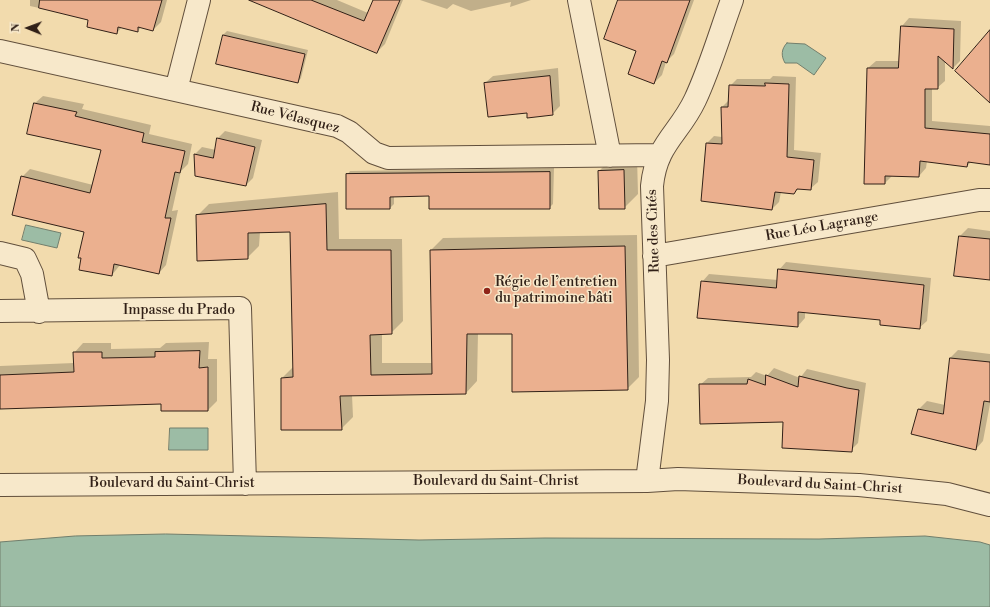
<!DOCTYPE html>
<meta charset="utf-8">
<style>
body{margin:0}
#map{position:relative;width:990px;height:607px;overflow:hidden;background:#f2dbad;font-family:"Libre Bodoni",serif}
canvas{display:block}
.north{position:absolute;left:8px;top:8px;width:40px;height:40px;-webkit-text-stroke:3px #f7e8ca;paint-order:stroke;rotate:271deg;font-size:11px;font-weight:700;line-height:16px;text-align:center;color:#312017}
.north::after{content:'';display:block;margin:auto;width:14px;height:18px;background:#312017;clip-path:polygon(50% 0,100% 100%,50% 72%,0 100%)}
</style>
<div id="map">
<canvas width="990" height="607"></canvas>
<div class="north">N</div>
</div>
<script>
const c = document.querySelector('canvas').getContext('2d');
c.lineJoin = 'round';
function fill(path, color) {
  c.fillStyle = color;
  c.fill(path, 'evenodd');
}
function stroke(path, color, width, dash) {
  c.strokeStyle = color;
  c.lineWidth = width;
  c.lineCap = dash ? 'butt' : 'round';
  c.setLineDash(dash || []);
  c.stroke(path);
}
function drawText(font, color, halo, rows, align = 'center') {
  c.font = font + ' "Libre Bodoni",serif';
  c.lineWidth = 3;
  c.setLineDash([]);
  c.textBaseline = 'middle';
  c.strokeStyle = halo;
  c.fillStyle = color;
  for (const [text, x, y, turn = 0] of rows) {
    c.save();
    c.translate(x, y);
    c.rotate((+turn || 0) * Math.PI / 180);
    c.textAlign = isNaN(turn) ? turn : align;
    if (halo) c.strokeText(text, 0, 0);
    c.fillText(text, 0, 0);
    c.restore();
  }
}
const water = new Path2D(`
 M787,43L805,44L826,58L814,75L797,63H785C781,56 781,49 787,43Z
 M26,225L61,233L57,248L22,240Z
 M170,428H208V450H169Z
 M166,534L419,540L545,538L819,539L925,536L980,542L990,545V607H0V542L75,536Z`);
fill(water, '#9cbca5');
stroke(water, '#717e6c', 1);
fill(new Path2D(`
 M30,0H167L161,22L153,30L141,27L138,31L122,27L117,33L90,19L30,6Z
 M260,0H337L368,13L374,0H403L385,44L377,52Z
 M420,0H531L510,7L511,2L471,11L453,4L447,9Z
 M619,0H694L674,54L666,62L662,75L654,83L637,51Z
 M909,18L961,21L960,61L953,68L945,61V81L937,88H932V121L990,126V162H971L967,166L927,161L926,168L919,176L893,175L885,183L868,68L876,61H899L902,26Z
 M227,31L308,50L301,78L298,82L223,35Z
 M558,68L560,106L552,114L528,112L485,83L493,76Z
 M773,76L796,77L794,150L821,153L818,182L810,189L799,188L794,193L781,192L779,202L772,209L707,143L714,136L722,137V107L729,100L730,86L737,79H770Z
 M43,96L84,104L82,109L151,125L149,134L192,144L188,164L181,171L172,211L178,210L166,265L159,273L120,265L112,275L85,231L22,177L30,169L93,185L102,149L35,103Z
 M225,131L262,140L253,178L246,185L196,175L195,154L202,147L216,150L218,138Z
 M613,157H637L638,194L624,208L599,171Z
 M554,168L553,204L549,208L430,195L394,196V204L390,208H347V175L350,171Z
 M338,192L339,239H402L403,321L391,333L382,334V363H433L431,250L443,238L637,235L639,377L627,389L513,333H478L477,381L466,393L352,395L353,417L341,429H282V378L294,366L291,231L260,232L259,246L247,258L197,216L209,204Z
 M968,228L990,231V279L960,236Z
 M786,262L931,278L927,321L919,328L882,319L805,311V318L798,326L702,282L709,274L778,280L779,270Z
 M209,342L208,359H217V401L208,410L162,403L0,408V366L74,363V353L83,343H111V349L160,348L166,343Z
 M958,350L990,354V404L983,441L976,449L912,433L919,409L927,401L945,405L950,358Z
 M774,368L800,378L807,369L866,383L858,443L851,450L700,385L708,378L751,377L756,372L767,376Z`), '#0003');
const building = new Path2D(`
 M40,0H162L153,31L138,27V32L118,27L117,34L87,27L88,20L39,8Z
 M249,0H311L364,21L373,0H400L377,53Z
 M618,0H690L667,63L662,61L654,84L628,74L636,51L604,39Z
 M901,26L954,29L953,69L938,56V89H925V128L990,134V165L968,162L967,167L920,161L919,177L885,176V184H864L867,68H898Z
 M990,30V103L955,71Z
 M223,35L305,54L298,83L216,64Z
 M550,76L553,115L527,118V113L488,117L484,83Z
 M765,83L789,84L787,157L814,160L811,190L797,189L794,194L775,192L772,210L701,201L706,143L722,144L721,107H728L729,85L765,86Z
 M34,103L77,112L75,116L144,133L142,142L185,151L180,173L175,172L165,218H171L159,274L114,264L112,276L79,270L81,258H78L84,232L12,215L21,176L90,193L101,150L27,134Z
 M217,138L255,147L246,186L195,176L194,154L213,158Z
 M624,170L625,209H599L598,171Z
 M550,172V209H429V196L390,197V209H346V174Z
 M326,204L327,250H391L392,334L370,335L371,375L432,374L430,250L625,246L628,390L512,392V334H467L466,394L340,396L342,430H281V378L293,377L290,232L248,233V259L197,261L196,215Z
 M959,236L990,239V280L954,276Z
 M778,269L924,285L920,329L880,325V320L798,312V327L697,318L701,281L776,288Z
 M200,351L199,368L208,367V411H161V404L0,409V375L74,372L73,352H102V358L155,357V352Z
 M950,358L990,362V402L984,401L976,450L911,434L918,409L943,414Z
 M766,375L798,387L799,376L847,388L859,390L852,452L782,448L783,422L700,424L699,384H747L748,379L765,385Z`);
fill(building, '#ebb08f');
stroke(building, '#312017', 1);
const minor = new Path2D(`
 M579,0L610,156
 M0,51L337,126L349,132L374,153L388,158L659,155
 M176,90L199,0
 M0,253L25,259L32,274L39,312
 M654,256L979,200H990
 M0,311L240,308L245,484
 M647,481L657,401L658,360L652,186C656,144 679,134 695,100C710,68 720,33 732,0
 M0,485L647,481L678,479L859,485L947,494L990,505`);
stroke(minor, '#614f3c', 24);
stroke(minor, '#f7e8ca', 22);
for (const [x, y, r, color] of [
 [487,291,4,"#8f2418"]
]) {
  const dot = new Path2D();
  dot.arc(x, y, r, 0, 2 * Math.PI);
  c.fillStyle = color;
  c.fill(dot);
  stroke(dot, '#f7e8ca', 1.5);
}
drawText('14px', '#312017', '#f7e8ca', [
 ["Rue Vélasquez",295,118,14],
 ["Rue Léo Lagrange",822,227,-10],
 ["Rue des Cités",654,231,-92],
 ["Impasse du Prado",179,311],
 ["Boulevard du Saint-Christ",496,482],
 ["Boulevard du Saint-Christ",172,484],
 ["Boulevard du Saint-Christ",820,485,3]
]);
drawText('14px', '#312017', '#f7e8ca', [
 ["Régie de l’entretien",495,283],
 ["du patrimoine bâti",495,299]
], 'left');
</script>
